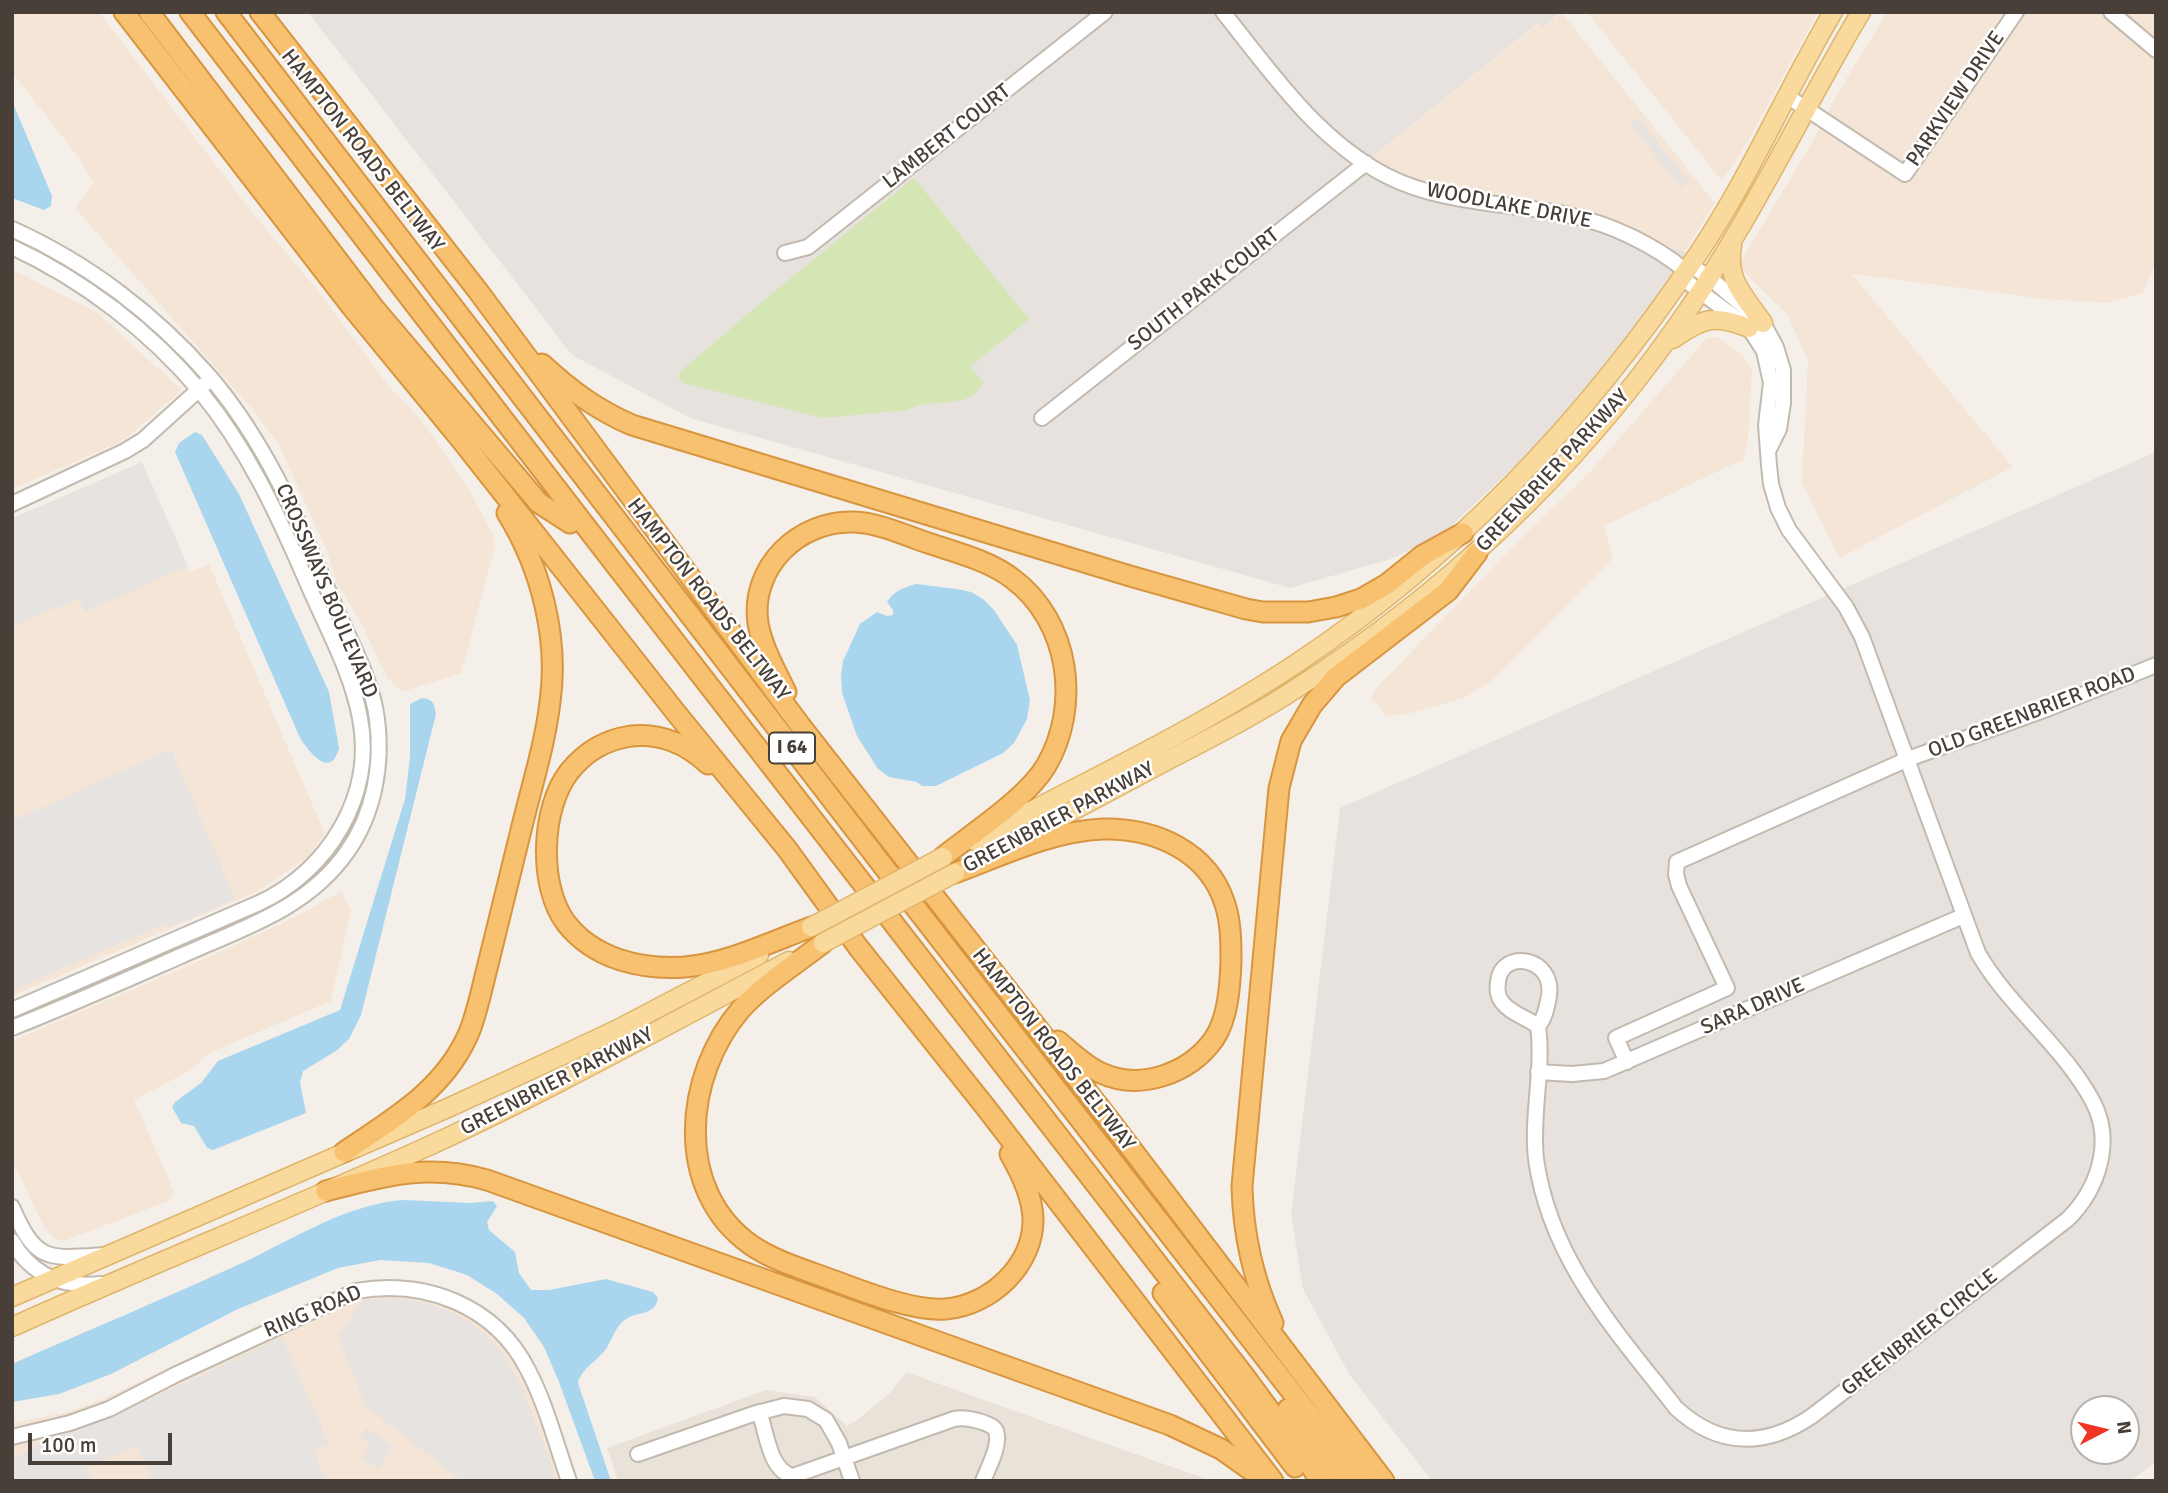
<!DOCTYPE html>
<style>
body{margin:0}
#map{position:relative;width:2168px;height:1493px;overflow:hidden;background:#f4f0e9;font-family:Signika,sans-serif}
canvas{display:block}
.frame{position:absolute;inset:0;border:14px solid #484038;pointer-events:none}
.north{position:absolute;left:2070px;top:1395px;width:70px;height:70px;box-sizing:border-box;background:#fff;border:2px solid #b6b3af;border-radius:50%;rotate:83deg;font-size:19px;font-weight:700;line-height:28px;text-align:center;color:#484038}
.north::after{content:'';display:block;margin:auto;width:24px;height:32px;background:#f13423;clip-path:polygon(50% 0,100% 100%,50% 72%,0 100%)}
.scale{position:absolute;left:28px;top:1433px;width:144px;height:32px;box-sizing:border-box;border:4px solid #484038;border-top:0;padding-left:9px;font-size:21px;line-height:24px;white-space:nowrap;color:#484038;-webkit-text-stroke:5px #fff;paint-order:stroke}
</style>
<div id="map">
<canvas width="2168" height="1493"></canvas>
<div class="frame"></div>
<div class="north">N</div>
<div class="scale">100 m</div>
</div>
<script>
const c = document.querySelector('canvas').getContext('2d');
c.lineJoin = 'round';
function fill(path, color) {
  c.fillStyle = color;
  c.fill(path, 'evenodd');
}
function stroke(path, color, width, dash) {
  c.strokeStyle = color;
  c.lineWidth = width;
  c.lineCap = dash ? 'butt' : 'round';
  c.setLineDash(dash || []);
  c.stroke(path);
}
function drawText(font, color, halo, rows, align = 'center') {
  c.font = font + ' Signika,sans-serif';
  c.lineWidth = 5;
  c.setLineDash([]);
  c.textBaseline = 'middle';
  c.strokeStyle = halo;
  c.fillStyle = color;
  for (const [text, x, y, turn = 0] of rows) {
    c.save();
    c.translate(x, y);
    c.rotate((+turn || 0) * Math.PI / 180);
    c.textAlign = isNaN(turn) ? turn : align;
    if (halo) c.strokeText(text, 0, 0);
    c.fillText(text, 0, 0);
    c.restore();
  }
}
fill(new Path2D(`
 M906,1372L1152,1460L1213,1481H618L607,1448L766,1390L815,1397L847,1426L857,1420L890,1393Z`), '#e8e2d8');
fill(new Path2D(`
 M12,12H99L251,211L321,294L387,384L422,421L452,464L469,489L493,535L495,547L461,673L402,692L387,677L360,621L336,581L328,553L279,445L253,410L75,208L93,182L79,158L12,72Z
 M1587,12H1818L1747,143L1722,181Z
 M1887,12H2156V261L2143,293L2108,303L2045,299L1852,274L2013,467L1839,558L1802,482L1808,360L1787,314L1738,266L1814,139L1839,91Z
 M1562,13L1715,203L1685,251L1659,244L1620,223L1591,213L1564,206L1446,189L1393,169L1371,158L1539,23L1543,28Z
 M12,269L96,312L182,390L123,441L12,489Z
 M1718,337L1744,357L1752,369L1748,441L1743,461L1733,464L1604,526L1613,558L1494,679L1464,698L1407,714L1386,716L1371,698L1376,688L1529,531L1589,473L1706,339Z
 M142,462L190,572L209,564L325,834L308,857L256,892L12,996V518Z
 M341,891L351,910L331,1001L209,1053L191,1070L134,1100L174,1191L171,1200L64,1241L54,1238L44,1227L12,1160V1041L225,950L305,912Z
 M374,1281H411L431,1284L467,1298L489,1311L511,1331L526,1351L542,1380L577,1481H12V1423L69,1412L102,1399L325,1294L355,1284Z`), '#f5e5d6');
fill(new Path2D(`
 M308,12H1561L1543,28L1538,23L1371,158L1393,169L1446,189L1564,206L1591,213L1620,223L1659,244L1690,253L1667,286L1597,379L1556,427L1444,533L1391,559L1290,588L690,418L572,355Z
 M2156,452V1462L2130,1481H1432L1349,1374L1303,1289L1291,1215L1340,808ZM2084,1409H2126V1451H2084Z`), '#e7e2de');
fill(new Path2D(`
 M914,178L1029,319L970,367L984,383C980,387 976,393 971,396C956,406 925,399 908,410L823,418L683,383L679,378L680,372L769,296Z`), '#d3e6b4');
fill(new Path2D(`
 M1249,90L1295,134L1286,154L1241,189L1221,186L1223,175L1202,171L1204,155L1179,151L1169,189L1153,185L1147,179L1154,145Z
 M992,118L1020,152L1015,157L986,122Z
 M1638,118L1689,182L1681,188L1630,124Z
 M951,164L1012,240L990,258L937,191L944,186V170Z
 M1133,164L1185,227L1155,251L1103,187Z
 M1365,186L1371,194L1344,215L1338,207Z
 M1095,194L1145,259L1138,264L1127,251L1111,244L1099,250L1087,261L1058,226L1070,214Z
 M1437,217L1442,222L1408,261L1403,255Z
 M1530,228L1558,253L1567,243L1573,248L1591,247L1597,251L1569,283L1563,278L1567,274L1552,260L1545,268L1559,281L1553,287L1511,248Z
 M1051,234L1079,267L1051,290L1026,263Z
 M142,462L188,566L85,612L79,598L12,627V519Z
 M171,749L235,899L170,927L167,923L12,990V821Z
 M393,1298L425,1302L458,1315L485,1334L504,1355L521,1385L557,1481H461L365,1405L338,1336L364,1300Z
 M282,1337L329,1444L314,1451L326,1481H152L137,1446L86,1468L92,1481H12V1461L29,1449L123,1412Z
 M366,1428L393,1446L378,1469L362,1458L371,1445L360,1437Z`), '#e6e3e1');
fill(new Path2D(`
 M12,101L52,196L51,206L44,210L12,198Z
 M195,432L202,435L239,494L329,692L339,748C331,780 309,752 300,738L175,452L179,443Z
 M916,584L957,589L971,592L983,599L994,610L1017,645L1030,700L1027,719L1014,743L1003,753L936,786H922L917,782L889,777L878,769L857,736L842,693L841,676L843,661L860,624L877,612L887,616L893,615V610L887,602C893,591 905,587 916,584Z
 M422,698C433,699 434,703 436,714L361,1015L349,1039L336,1051L303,1071L300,1082L306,1113L213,1150L207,1148L194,1126L181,1123L172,1107L175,1102L201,1083L218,1061L340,1010L405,799L410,757V704Z
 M404,1200L470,1203L493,1201L497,1206L487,1222L489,1230L515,1252L519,1273L531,1290H549L606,1279L653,1292L658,1298C655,1315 641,1311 628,1318C616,1324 613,1338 606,1349C598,1360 580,1370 578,1383L611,1481H595L559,1382L544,1347L524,1318L497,1294L467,1275L429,1263L380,1260L338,1268L238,1309L111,1374L59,1394L12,1402V1364C89,1330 166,1298 242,1263C294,1239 346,1204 404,1200Z`), '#a9d6ee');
const minor = new Path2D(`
 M1223,12C1271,72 1317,140 1387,176C1444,205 1511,202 1573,216C1613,225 1654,245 1686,271
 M2111,12L2156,50
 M1787,96L1905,174L2016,12
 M12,229C88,263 156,315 210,377C269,446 302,529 337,611C352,645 372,681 377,719C383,765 374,814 347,852C307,909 243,928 183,955C126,980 70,1005 12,1028
 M12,247C83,280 150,331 200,391C247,448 277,513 306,580C325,625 351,670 360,718C375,796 328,871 259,903L12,1010
 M785,253L808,247L1105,12
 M1690,265L1710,278L1763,323L1776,347L1783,370V403L1779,429L1769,449
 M1042,418L1366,163
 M12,504L125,451L143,440L205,384
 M1538,1026C1527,1018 1510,1013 1502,1002C1497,996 1497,989 1498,982C1501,948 1555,957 1549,996C1547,1006 1545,1019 1538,1026C1544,1070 1531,1115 1536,1159C1550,1260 1616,1331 1676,1408C1718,1447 1765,1448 1812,1416L2068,1219C2098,1189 2114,1142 2093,1102C2064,1047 2009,1007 1978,953L1862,637L1846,607L1789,530L1778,508L1771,484L1769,465L1766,425L1771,383L1764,351L1749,328L1682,278
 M1627,1062L1616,1038L1727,988L1679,886L1676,874L1677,862L1908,759L2047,709L2156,665
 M1538,1072L1572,1074L1604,1071L1963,916
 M12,1207C36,1262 47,1259 104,1255
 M12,1241C31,1275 63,1288 101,1284
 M759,1412C767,1432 769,1471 793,1476L954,1419C963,1417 972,1419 982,1422C987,1424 994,1426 996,1431C1001,1445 988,1468 983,1481
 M12,1437L70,1423L109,1409L177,1374L356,1291C425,1279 495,1305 528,1370C546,1404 556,1444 569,1481
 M638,1454L753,1414L784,1406L808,1409L826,1420L839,1443L852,1481`);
const major = new Path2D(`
 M1732,245C1726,281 1744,295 1763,323
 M1673,339C1703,318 1714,314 1749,328
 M974,841C1082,783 1195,731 1297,663C1459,555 1590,415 1698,254C1750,177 1786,91 1833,12
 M1005,847C1059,818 1114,789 1168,760C1212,737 1256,715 1297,688C1444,594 1573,473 1674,330C1746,230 1798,118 1861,12
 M12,1297L450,1107L550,1061L618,1029L759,955
 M12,1327C151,1264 293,1208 431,1145C553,1089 670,1023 789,961`);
const highway = new Path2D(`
 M124,12L351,306L462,441L677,714L787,849L858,947L987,1109L1273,1481
 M149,12L374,308L539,503L570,523
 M190,12L600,545L1243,1374L1312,1468L1320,1481
 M226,12L880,862L1361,1481
 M260,12L478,291L800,725L1108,1118L1384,1481
 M542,364C570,390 597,410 632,425L1130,576L1246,609L1263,612H1308L1336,607L1361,599L1387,584L1423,555L1463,533
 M786,692C776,671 762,647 758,623C750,567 799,520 854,522C880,523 906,536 931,544C958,553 990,561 1013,579C1070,622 1081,706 1046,766C1026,799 974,832 943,857
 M708,764C686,744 662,733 631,736C605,740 586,751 569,772C541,808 538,886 566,923C594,959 641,970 685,967C728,963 771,942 811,927
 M955,873C1003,855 1052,831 1103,829C1155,828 1208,851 1225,904C1231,923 1231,942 1231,962C1230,987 1228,1018 1214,1039C1189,1074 1140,1091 1101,1073C1085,1066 1071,1052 1058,1041
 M823,943C796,964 764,984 741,1009C684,1075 673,1190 751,1245C773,1260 799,1268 824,1277C857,1289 912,1312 946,1309C991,1305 1034,1265 1033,1218C1032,1195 1021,1173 1010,1154
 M344,1152C391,1120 441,1092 466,1039C473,1026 476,1011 480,997C494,940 508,883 522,826C532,785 545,744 550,702C559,638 541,568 507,513
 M326,1191C384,1176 427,1163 487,1180L1170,1425L1221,1449L1262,1478
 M1163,1293L1295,1467
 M1273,1323C1253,1279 1243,1234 1242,1186L1279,788L1291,741L1312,705L1336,677L1448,591L1477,553
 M1288,1409L1343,1481`);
stroke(minor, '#c2baaf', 18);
stroke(major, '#dfb56c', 21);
stroke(highway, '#d89540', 23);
stroke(minor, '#fff', 14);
stroke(major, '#fad99c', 18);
stroke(highway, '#f8c170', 19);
const majorBridge = new Path2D(`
 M811,927L943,857
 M823,943L955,873`);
stroke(majorBridge, '#dfb56c', 21, []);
stroke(majorBridge, '#fad99c', 18);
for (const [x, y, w] of [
 [792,748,46]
]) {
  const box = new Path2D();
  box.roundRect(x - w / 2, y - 15.5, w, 31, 5);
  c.fillStyle = '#fff';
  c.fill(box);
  stroke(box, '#484038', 2);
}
drawText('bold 19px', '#484038', null, [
 ["I 64",792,748]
]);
drawText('21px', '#484038', '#fff', [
 ["PARKVIEW DRIVE",1956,99,-56],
 ["LAMBERT COURT",947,137,-38],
 ["HAMPTON ROADS BELTWAY",362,151,52],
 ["WOODLAKE DRIVE",1509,206,11],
 ["SOUTH PARK COURT",1204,290,-38],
 ["GREENBRIER PARKWAY",1553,471,-47],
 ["CROSSWAYS BOULEVARD",326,591,67],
 ["HAMPTON ROADS BELTWAY",708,600,52],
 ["OLD GREENBRIER ROAD",2032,713,-21],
 ["GREENBRIER PARKWAY",1059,818,-28],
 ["SARA DRIVE",1753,1007,-24],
 ["HAMPTON ROADS BELTWAY",1053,1050,52],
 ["GREENBRIER PARKWAY",557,1082,-27],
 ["RING ROAD",313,1312,-23],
 ["GREENBRIER CIRCLE",1920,1333,-38]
]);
</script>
